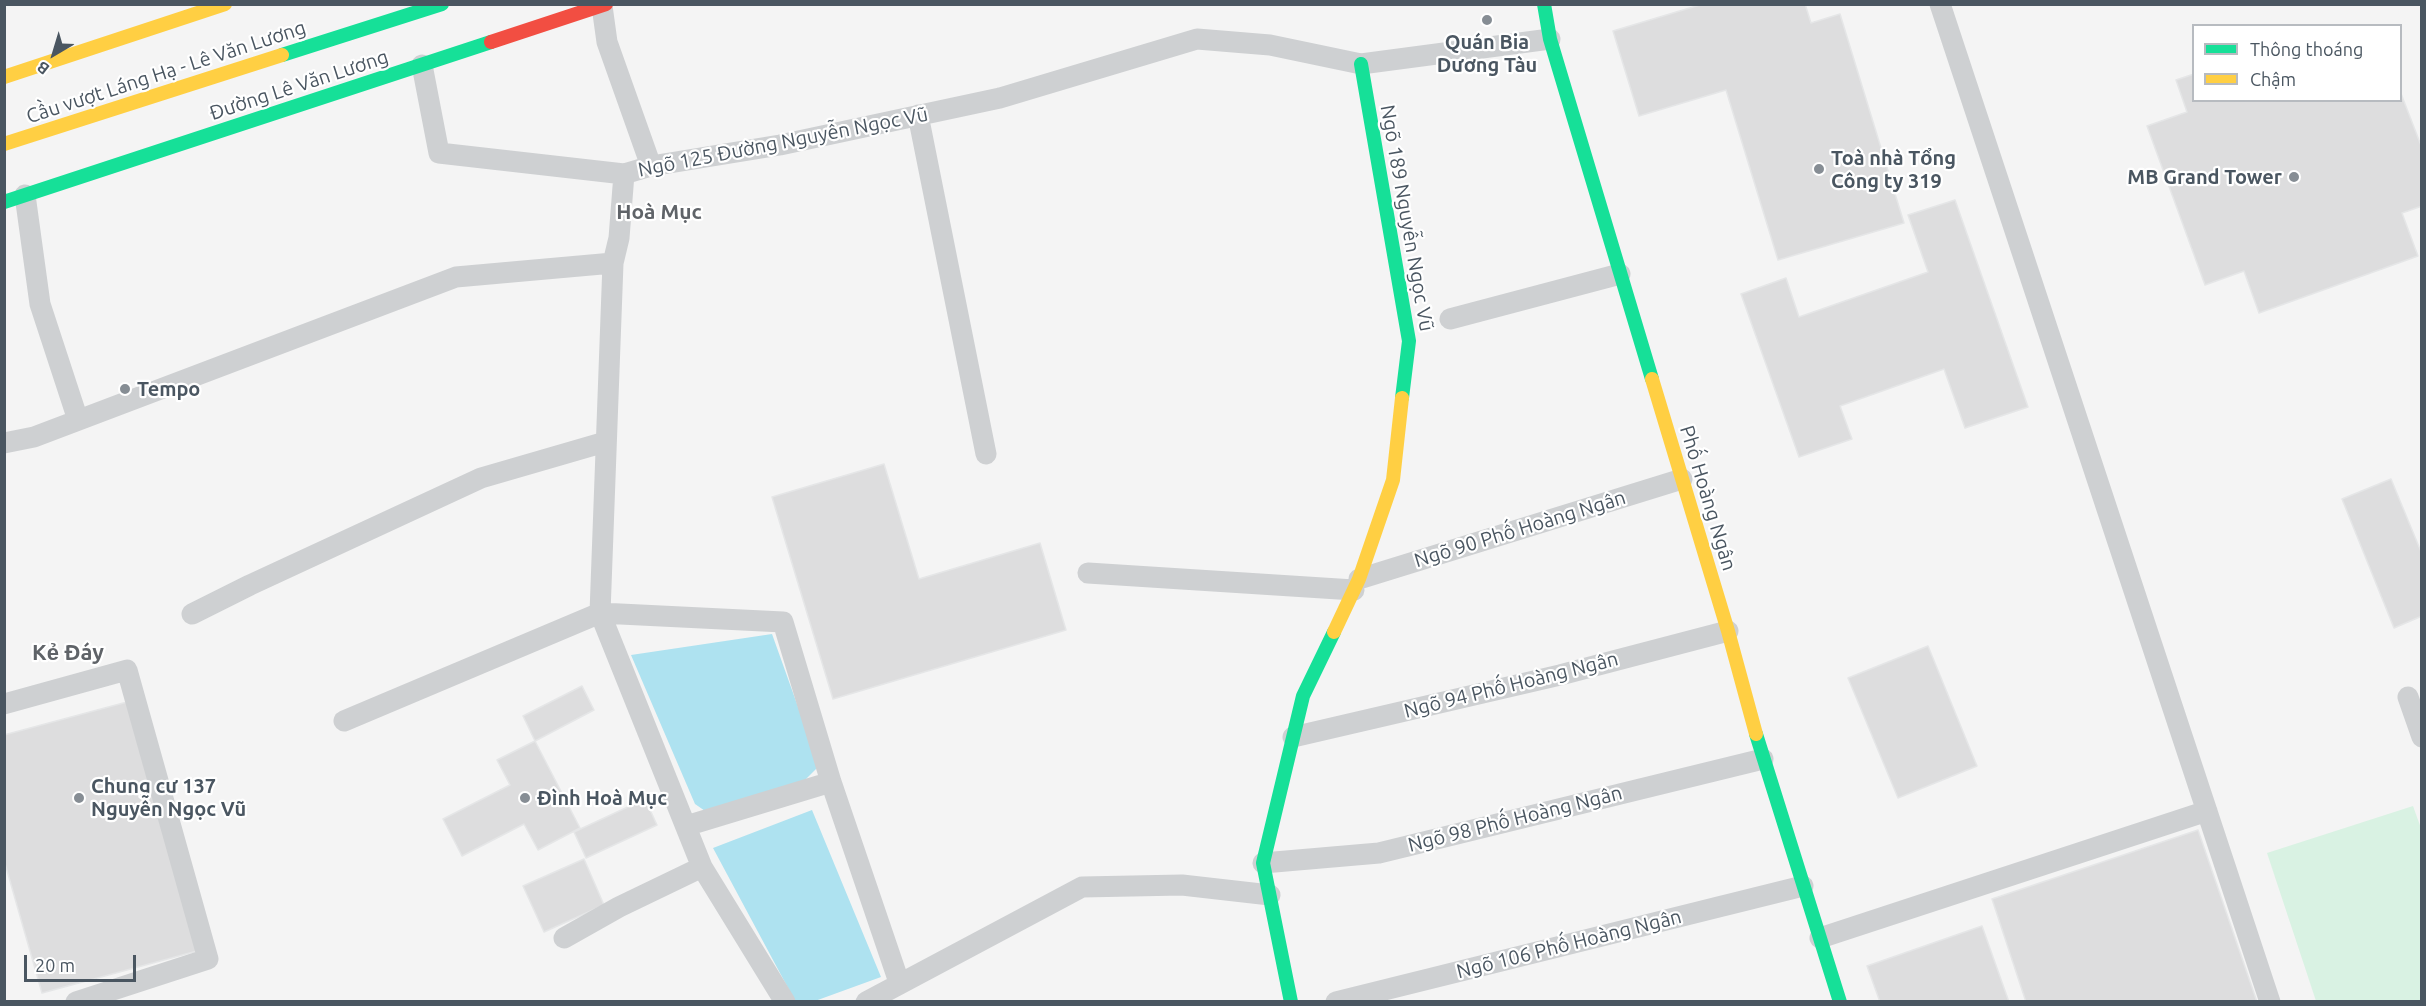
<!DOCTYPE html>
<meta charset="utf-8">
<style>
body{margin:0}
#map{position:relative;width:2426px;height:1006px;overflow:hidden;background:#f4f4f4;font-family:Ubuntu,sans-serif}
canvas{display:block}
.frame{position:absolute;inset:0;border:6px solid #4a5661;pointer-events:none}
.legend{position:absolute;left:2192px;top:24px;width:210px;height:78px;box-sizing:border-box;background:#fff;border:2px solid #b7bbc0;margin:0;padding:8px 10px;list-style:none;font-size:18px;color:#4a5661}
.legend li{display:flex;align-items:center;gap:12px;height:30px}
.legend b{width:30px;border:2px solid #b7bbc0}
.north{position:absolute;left:24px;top:24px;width:60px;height:60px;-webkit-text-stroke:4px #fff;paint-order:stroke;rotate:218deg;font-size:16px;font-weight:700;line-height:24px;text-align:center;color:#4a5661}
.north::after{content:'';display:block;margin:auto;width:21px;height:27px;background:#4a5661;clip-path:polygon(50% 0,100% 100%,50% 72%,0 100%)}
.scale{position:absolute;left:24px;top:955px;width:112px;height:27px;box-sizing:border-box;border:3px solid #4a5661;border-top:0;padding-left:8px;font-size:18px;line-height:21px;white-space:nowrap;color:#4a5661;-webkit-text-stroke:4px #fff;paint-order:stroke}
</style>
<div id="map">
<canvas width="2426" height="1006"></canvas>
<div class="frame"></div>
<ul class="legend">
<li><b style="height:8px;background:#16e098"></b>Thông thoáng</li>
<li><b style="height:8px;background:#ffcf43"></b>Chậm</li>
</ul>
<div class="north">B</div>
<div class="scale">20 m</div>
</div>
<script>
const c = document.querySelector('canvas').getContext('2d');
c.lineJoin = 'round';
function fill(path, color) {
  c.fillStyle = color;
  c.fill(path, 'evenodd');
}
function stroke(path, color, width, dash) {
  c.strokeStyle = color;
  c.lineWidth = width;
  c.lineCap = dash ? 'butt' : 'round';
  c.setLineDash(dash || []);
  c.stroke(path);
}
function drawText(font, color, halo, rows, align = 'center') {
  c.font = font + ' Ubuntu,sans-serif';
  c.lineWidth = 4.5;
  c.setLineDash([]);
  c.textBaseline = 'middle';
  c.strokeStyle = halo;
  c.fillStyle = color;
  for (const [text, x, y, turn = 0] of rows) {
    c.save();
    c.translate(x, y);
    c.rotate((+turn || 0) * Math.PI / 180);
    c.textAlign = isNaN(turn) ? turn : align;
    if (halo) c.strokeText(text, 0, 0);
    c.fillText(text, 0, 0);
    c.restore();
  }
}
fill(new Path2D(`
 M2413,806L2422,831L2421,1001H2316L2267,853Z`), '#d9f2e3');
fill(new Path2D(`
 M772,634L817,760V768L799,786L708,813L695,804L631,655Z
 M812,810L881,977L815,1001H795L713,848Z`), '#aee2f0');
const building = new Path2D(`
 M1703,4H1805L1811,23L1840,14L1904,223L1778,260L1726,90L1639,116L1613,31Z
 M2194,74V100H2400V91L2422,148V206L2402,213L2418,256L2259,313L2244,271L2205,285L2147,126L2187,112L2176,80Z
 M1955,200L2028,407L1965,428L1944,369L1840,406L1852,439L1799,457L1741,294L1786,278L1799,317L1928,272L1908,215Z
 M884,464L919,579L1040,543L1066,630L833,699L772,497Z
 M2391,479L2422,554V616L2394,628L2342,499Z
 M1928,646L1977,766L1898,798L1848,678Z
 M582,686L594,710L535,741L523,716Z
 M127,702L197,951L42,993L4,860V735Z
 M535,741L580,828L538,850L524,824L462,856L443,819L510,785L497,760Z
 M645,799L657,825L586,858L574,832Z
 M2198,830L2257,1002H2026L1992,899Z
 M584,859L604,905L544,932L523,886Z
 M1982,926L2009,1002H1880L1867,966Z`);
fill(building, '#ddddde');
stroke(building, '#e5e6e7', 1.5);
stroke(new Path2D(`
 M1940,4L2270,1002
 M602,6L607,42L651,166
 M422,65L439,153L624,174
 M918,115L986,454
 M25,195L40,304L78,420
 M613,263L600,613L702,867L785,1002
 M1450,319L1620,274
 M4,443L34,437L456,277L613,263L619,238L624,174L651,166L780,145L1000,98L1197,39L1270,45L1361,64L1550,39
 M1088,573L1354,590
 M1359,579L1682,479
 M192,614L250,585L481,478L605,442
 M2408,697L2422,737
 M4,704L127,670L208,959L76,1002
 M344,721L600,613L783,622L831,782L899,982
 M1293,737L1560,675L1728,631
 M686,826L831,782
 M1263,863L1379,853L1763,759
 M564,938L619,907L702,867
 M1820,938L2207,811
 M866,1002L1082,887L1182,885L1270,895
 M1336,1002L1803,886`), '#ced0d2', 21);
stroke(new Path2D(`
 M1544,4L1550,39L1652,379
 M282,55L442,4
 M1361,64L1409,341L1402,398
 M4,202L491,42
 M1756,734L1840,1002
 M1291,1002L1263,863L1303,696L1334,632`), '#16e098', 14);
stroke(new Path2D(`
 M4,77L225,4
 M4,144L282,55
 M1652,379L1728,631L1756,734
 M1334,632L1359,579L1393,480L1402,398`), '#ffcf43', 14);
stroke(new Path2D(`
 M491,42L606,4`), '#f24e42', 14);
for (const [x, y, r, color] of [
 [1487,20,6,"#868d94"],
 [1819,169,6,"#868d94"],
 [2294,177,6,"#868d94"],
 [125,389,6,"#868d94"],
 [79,798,6,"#868d94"],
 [525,798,6,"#868d94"]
]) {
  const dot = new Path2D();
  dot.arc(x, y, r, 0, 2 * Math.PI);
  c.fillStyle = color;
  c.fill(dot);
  stroke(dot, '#fff', 2);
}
drawText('bold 20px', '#4a5661', '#fff', [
 ["Quán Bia",1487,42,"center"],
 ["Dương Tàu",1487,65,"center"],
 ["Toà nhà Tổng",1831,158],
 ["Công ty 319",1831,181],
 ["MB Grand Tower",2282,177,"right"],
 ["Tempo",137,389],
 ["Chung cư 137",91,786],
 ["Nguyễn Ngọc Vũ",91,809],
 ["Đình Hoà Mục",537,798]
], 'left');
drawText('20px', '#4a5661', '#fff', [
 ["Cầu vượt Láng Hạ - Lê Văn Lương",166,72,-18],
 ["Đường Lê Văn Lương",299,85,-18],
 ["Ngõ 125 Đường Nguyễn Ngọc Vũ",783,142,-11],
 ["Ngõ 189 Nguyễn Ngọc Vũ",1407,218,80],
 ["Phố Hoàng Ngân",1708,498,73],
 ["Ngõ 90 Phố Hoàng Ngân",1520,529,-17],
 ["Ngõ 94 Phố Hoàng Ngân",1511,685,-14],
 ["Ngõ 98 Phố Hoàng Ngân",1515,819,-14],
 ["Ngõ 106 Phố Hoàng Ngân",1569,944,-14]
]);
drawText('bold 21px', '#5f6368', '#fff', [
 ["Hoà Mục",659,212]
]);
drawText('bold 22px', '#5f6368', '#fff', [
 ["Kẻ Đáy",68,653]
]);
</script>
